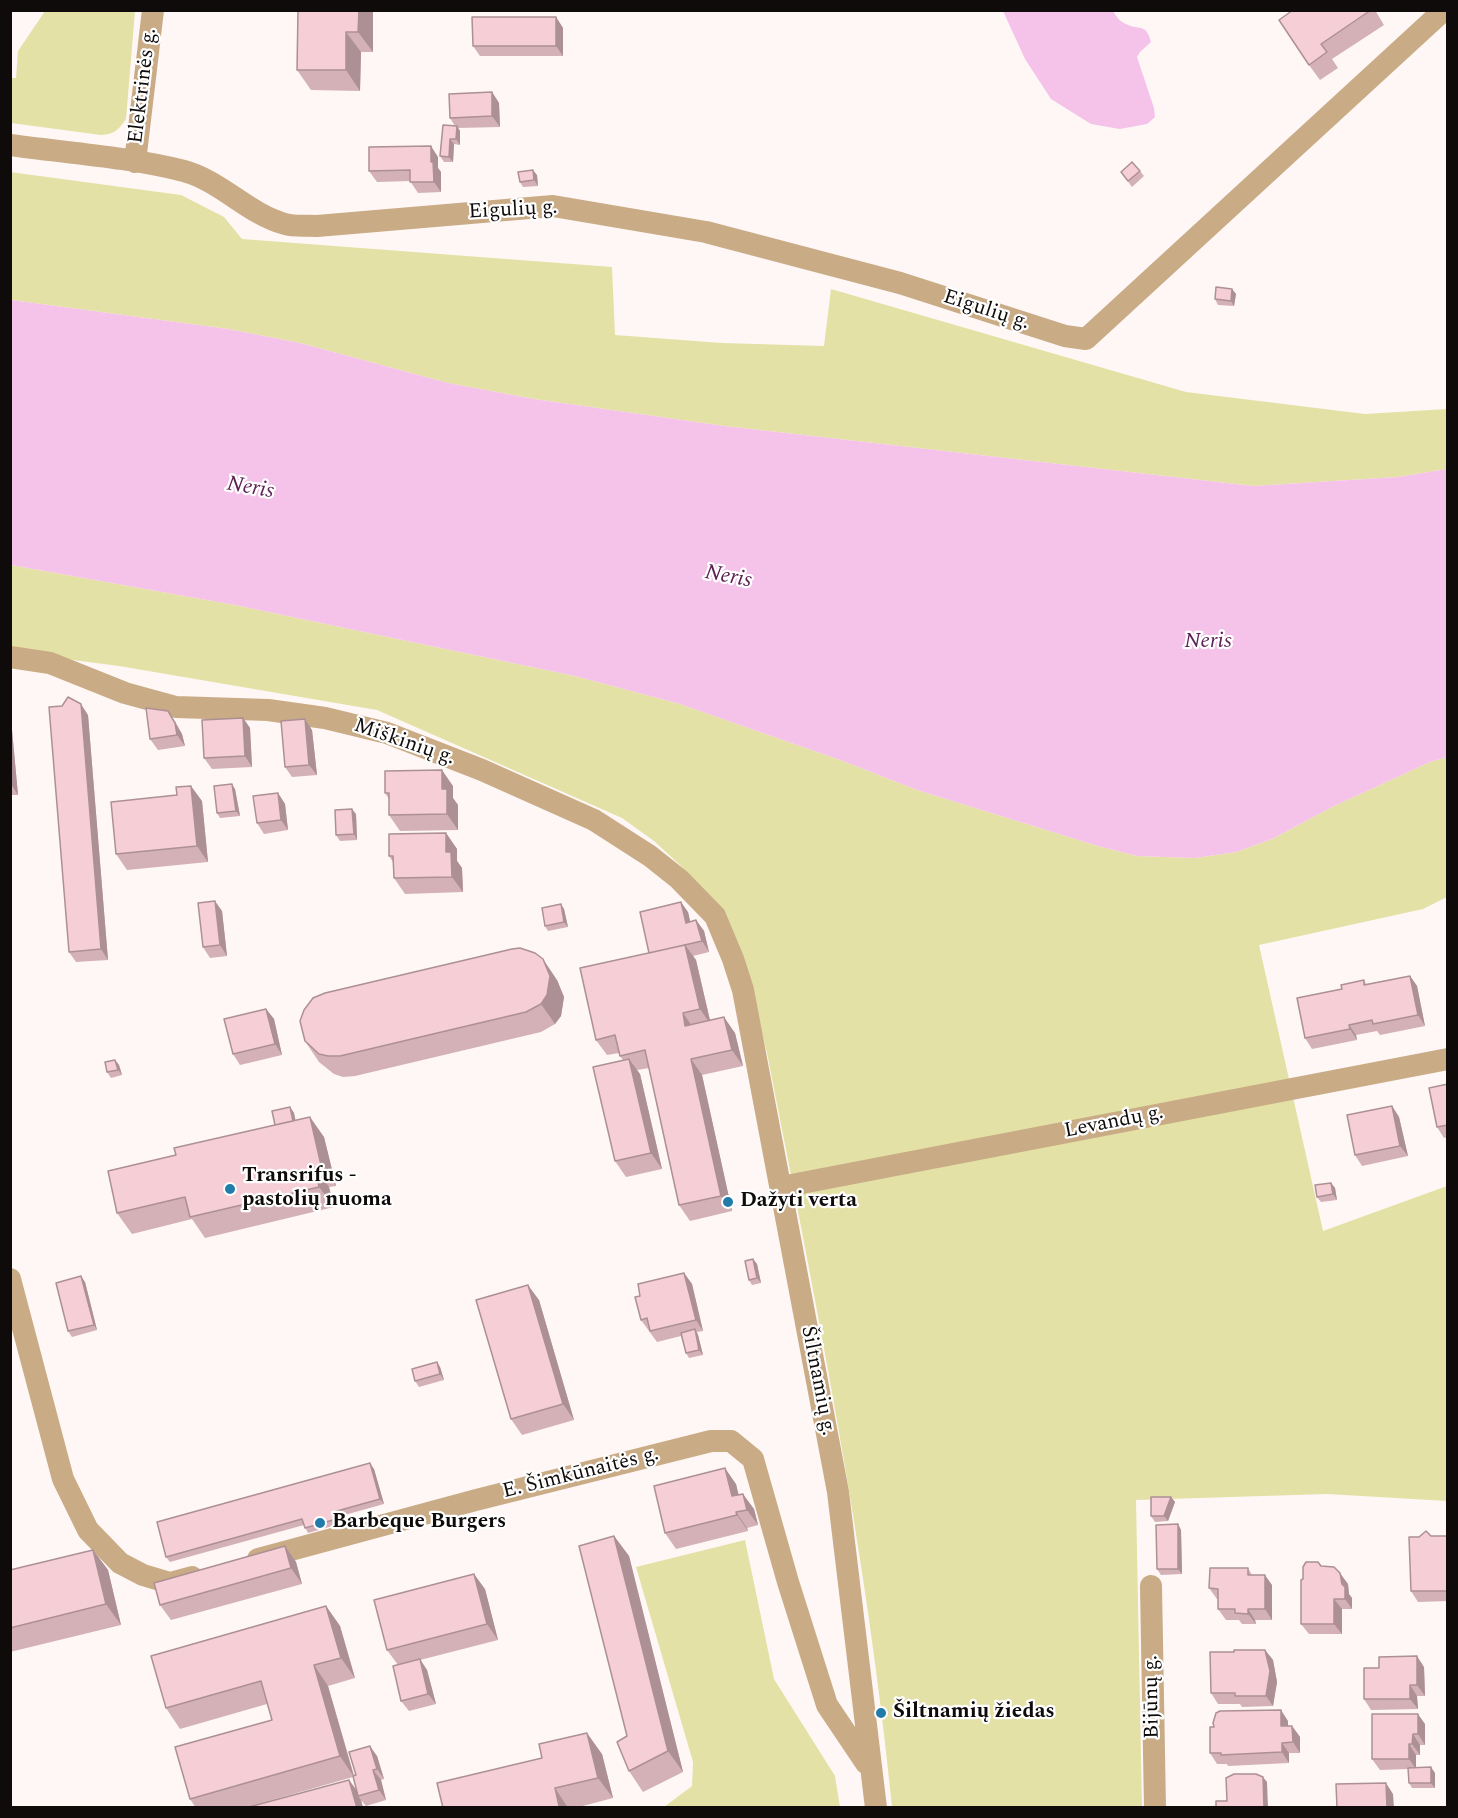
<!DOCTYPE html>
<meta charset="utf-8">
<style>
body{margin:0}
#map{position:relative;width:1458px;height:1818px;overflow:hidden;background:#fef7f5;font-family:Spectral,serif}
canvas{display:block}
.frame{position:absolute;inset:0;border:12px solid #0e0b0a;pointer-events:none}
</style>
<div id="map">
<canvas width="1458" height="1818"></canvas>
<div class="frame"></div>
</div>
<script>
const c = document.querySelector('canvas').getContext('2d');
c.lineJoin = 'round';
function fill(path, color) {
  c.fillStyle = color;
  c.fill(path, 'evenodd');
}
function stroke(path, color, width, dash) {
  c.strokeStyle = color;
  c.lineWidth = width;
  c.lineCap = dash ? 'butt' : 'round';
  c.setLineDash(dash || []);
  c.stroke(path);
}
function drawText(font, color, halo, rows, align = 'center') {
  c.font = font + ' Spectral,serif';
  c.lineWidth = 4.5;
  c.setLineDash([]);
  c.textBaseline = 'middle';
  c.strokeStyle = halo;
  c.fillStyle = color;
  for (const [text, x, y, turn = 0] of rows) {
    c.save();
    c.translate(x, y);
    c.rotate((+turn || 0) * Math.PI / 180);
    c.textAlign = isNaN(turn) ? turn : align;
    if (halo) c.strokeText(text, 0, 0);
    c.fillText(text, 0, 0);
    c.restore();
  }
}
fill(new Path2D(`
 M45,11H135L126,119C118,130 115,134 101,135L11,123V78H16L18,51Z
 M10,172L181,195L224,217L242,239L612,267L615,335L722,343L824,346L831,289L1186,392L1365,414L1447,409V469L1398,477L1253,486L724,426L534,399L448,383L300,343L228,329L11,300Z
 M11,565L235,605L575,676L680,704L843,761L917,790L1098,846L1137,856L1195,858L1236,852L1272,839L1334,806L1430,762L1447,757V897L1423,909L1259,945L1323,1231L1447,1186V1501L1327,1494L1136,1500L1142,1807H892C867,1554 816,1303 767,1053L749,985L711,898L680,865L654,841L622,818L377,710L119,666L11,652Z
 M745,1540L774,1679L835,1776L840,1807H664L692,1786L693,1762L636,1567Z`), '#e4e1a6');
fill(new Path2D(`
 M1003,11H1113C1116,16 1120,22 1126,24C1141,31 1146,23 1151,42L1140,52L1137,57L1154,108L1155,117L1147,124L1120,129L1091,124L1051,99L1025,59Z
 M11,300L228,329L300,343L448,383L534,399L724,426L1253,486L1398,477L1447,469V757L1430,762L1334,806L1272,839L1236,852L1195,858L1137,856L1098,846L917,790L843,761L680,704L575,676L235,605L11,565Z`), '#f5c2e9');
stroke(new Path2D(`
 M10,145C68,153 128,157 184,171C221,181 248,214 285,224C295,227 307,225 317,226L553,206L706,232L900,283L1065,336L1086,339L1444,10
 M135,162L153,10
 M10,657L50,663L125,693L176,707L268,710L325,718L387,733L482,770L594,820L650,856L679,879L715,916L733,959L743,990L838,1492L876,1808
 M781,1187L1448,1059
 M10,1279L63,1479L88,1530L120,1563L143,1575L170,1583L192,1577
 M258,1559L476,1500L711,1441H731L753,1459L788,1582L827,1705L866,1763
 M1151,1586L1155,1808`), '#c9ab86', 22);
fill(new Path2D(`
 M298,10H373V52H361L360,91L311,90L297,70Z
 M1293,10H1375L1384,25L1332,59L1338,68L1320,80L1309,65Z
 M556,17L563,28V56H480L473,46Z
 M492,92L499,103L500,127L458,128L460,131V145L454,144L453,162H444L440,156L455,126L450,118Z
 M438,157V168L441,172V192L418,193L410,181L377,182L369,171Z
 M1140,171L1144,176L1132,187L1121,172Z
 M537,175L538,186L523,187L520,182Z
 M1232,289L1236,294L1234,306L1218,305L1215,299Z
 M88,715L108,960L76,962L69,952Z
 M243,718L250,728L252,767L212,769L204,758Z
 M175,721L182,734L185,746L158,750L150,739Z
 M10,728L12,730L18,795H10Z
 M312,730L317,775L292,777L285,767Z
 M453,786V798L458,805V830L400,831L389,815V799L385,793Z
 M235,789L240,816L220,818L217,813Z
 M278,793L285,804L288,830L264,834L257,823Z
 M202,801L208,862L127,870L116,854Z
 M356,814L357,840L340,841L336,835Z
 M446,833L457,849V861L462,868L463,892L405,894L394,878L393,862L389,856Z
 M564,909L568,927L548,931L545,926Z
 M222,911L227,956L210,958L203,947Z
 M688,912L690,922L696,920L704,931L709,952L693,956L696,960L710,1020L735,1033L743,1066L702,1075L732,1211L690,1221L679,1205L649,1068L637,1070L640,1074L662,1169L626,1177L615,1161L623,1060L620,1056L619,1053L607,1055L596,1040L649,953Z
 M1410,976L1417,986L1425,1026L1380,1035L1377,1031L1356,1035L1357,1040L1312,1049L1305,1038L1342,989L1364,980L1366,984Z
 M557,980L564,997L561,1016L555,1024L541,1032L355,1076L343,1077L334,1074L319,1062L305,1041Z
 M266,1009L274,1019L282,1055L240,1065L233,1054Z
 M115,1060L119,1065L122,1075L111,1078L107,1072Z
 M1448,1084V1137L1444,1138L1437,1127Z
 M1392,1106L1399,1117L1408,1156L1362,1166L1355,1155Z
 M290,1107L294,1113L295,1120L324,1137L336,1186L329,1187L334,1207L205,1238L192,1219L132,1234L117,1213L176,1155L275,1125Z
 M1331,1183L1335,1188L1337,1200L1321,1202L1317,1197Z
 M753,1259L757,1264L761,1283L752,1285L749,1280Z
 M684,1273L692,1284L703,1331L697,1332L698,1335L703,1355L689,1358L686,1353L681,1336L657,1342L641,1320L640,1296Z
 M85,1282L97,1330L72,1337L68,1331Z
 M539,1300L574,1420L522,1435L511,1419Z
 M437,1362L440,1367L444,1380L419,1387L415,1381Z
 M374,1469L384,1504L341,1516L343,1523L308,1533L304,1525L170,1562L166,1557Z
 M736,1484L738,1495L754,1509L758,1525L747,1528L748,1531L676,1549L665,1533Z
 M1171,1497L1175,1502L1168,1521L1155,1522L1151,1516Z
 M1178,1524L1181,1530L1182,1574L1161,1575L1157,1569Z
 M614,1536L629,1556L683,1772L643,1792L629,1771Z
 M1431,1536H1448V1601L1418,1602L1411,1591Z
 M285,1546L296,1562L302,1584L171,1620L160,1605Z
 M93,1550L108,1570L121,1625L10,1652V1570Z
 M1321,1566L1348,1584L1349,1594L1352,1598V1609H1342V1634H1309L1301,1624L1303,1579Z
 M1248,1568L1252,1575L1272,1585V1620H1255L1256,1624H1242L1239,1620H1226L1218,1609V1599H1217L1209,1588Z
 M485,1589L498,1640L420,1660L427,1670L436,1704L409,1711L401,1701L398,1665L387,1650Z
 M326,1606L340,1626L355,1678L328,1686L354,1775L377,1756L384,1779L381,1780L386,1800L366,1806L361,1800L363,1808H196L190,1799L272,1720L267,1704L180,1729L166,1708ZM353,1777L357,1791L349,1780L251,1806Z
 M1265,1650L1273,1660L1277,1682L1273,1706L1242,1707L1240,1704H1218L1211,1693L1234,1652Z
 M1424,1667L1425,1696H1417L1418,1709L1371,1710L1364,1699Z
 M1288,1721V1726H1292L1300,1737V1753H1289V1763L1228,1766L1227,1764H1217L1210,1753Z
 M1425,1724V1745H1420V1755H1416V1768L1435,1773V1788H1412L1409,1783L1408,1769L1380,1770L1372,1759Z
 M602,1754L613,1798L575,1808H443Z`), '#d4b1b7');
fill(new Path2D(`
 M359,10H373V52L358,32Z
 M556,17L563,28V56L556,46Z
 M346,32L361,52L360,91L346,70Z
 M492,92L499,103L500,127L492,116Z
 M457,126L460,131V145L456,139Z
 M450,139L454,144L453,162L449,157Z
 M431,146L438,157V168L441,172V192L434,182L431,162Z
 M533,170L537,175L538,186L534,180Z
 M1232,289L1236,294L1234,306L1231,301Z
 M81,704L88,715L108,960L101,949Z
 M168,711L182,734L185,746L177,735Z
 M243,718L250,728L252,767L245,756Z
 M305,719L312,730L317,775L309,765Z
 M10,728L12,730L18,795L11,784Z
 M442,770L453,786V798L458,805V830L447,814L442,789Z
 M232,784L235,789L240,816L236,811Z
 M191,786L202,801L208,862L197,846Z
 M278,793L285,804L288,830L281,820Z
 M352,809L356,814L357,840L354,834Z
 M446,833L457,849V861L462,868L463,892L452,877L446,852Z
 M215,901L222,911L227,956L220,945Z
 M681,902L688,912L693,933L686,923Z
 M561,904L564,909L568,927L564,922Z
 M696,920L704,931L709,952L702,941Z
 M685,945L696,960L711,1025L700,1009Z
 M543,959L557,980L564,997L561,1016L555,1024L541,1004Z
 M1410,976L1417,986L1425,1026L1418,1015Z
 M266,1009L274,1019L282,1055L275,1044Z
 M683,1013L694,1029L685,1026Z
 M724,1017L735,1033L743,1066L732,1050Z
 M1349,1025L1356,1035L1357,1040L1350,1029Z
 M629,1059L640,1074L662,1169L651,1153Z
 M691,1059L702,1075L732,1211L721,1196Z
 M115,1060L119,1065L122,1075L118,1070Z
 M1392,1106L1399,1117L1408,1156L1400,1146Z
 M290,1107L294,1113L298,1132L295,1127Z
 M310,1117L324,1137L336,1186L321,1165Z
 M315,1167L329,1187L334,1207L319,1187Z
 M1331,1183L1335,1188L1337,1200L1333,1194Z
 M753,1259L757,1264L761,1283L757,1278Z
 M684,1273L692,1284L703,1331L696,1320Z
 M81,1276L85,1282L97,1330L94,1325Z
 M528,1285L539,1300L574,1420L563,1404Z
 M695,1329L698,1335L703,1355L699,1350Z
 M437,1362L440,1367L444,1380L440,1374Z
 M370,1463L374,1469L384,1504L380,1499Z
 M725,1468L736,1484L743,1512L732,1496Z
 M743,1494L754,1509L758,1525L747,1510Z
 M1171,1497L1175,1502L1168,1521L1164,1516Z
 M337,1511L341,1516L343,1523L340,1518Z
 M736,1512L747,1528L748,1531L737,1515Z
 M1178,1524L1181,1530L1182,1574L1178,1569Z
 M614,1536L629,1556L683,1772L668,1751Z
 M285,1546L296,1562L302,1584L291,1568Z
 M93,1550L108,1570L121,1625L106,1604Z
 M1340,1573L1348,1584L1349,1594L1352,1598V1609L1345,1599Z
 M474,1574L485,1589L498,1640L487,1624Z
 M1265,1575L1272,1585V1620L1265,1609Z
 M1334,1599L1342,1609V1634L1334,1624Z
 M326,1606L340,1626L355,1678L341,1658Z
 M1248,1609L1255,1620L1256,1624L1248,1614Z
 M1265,1650L1273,1660L1277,1682L1273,1706L1266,1696Z
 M1417,1656L1424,1667L1425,1696L1417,1685Z
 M420,1659L427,1670L436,1704L428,1694Z
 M314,1665L328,1686L354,1777L340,1756Z
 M1410,1685L1417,1696L1418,1709L1410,1699Z
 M1281,1710L1288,1721V1737L1281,1726Z
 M1418,1714L1425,1724V1745L1418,1734Z
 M1292,1726L1300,1737V1753L1293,1742Z
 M587,1733L602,1754L613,1798L598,1778Z
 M1413,1734L1420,1745V1755L1412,1744Z
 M1282,1743L1289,1753V1763L1282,1752Z
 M1409,1744L1416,1755V1769L1409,1759Z
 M370,1746L377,1756L384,1779L377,1769Z
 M1431,1767L1435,1773V1788L1431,1783Z
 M373,1770L381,1780L386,1800L379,1790Z
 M1263,1777L1267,1782L1268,1808H1264Z
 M349,1780L360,1795L358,1796L361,1800L363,1808H357Z
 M1386,1783L1393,1794L1394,1808H1387Z
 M555,1788L568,1808H560Z`), '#ac9095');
const building = new Path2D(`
 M298,10H359L358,32H346V70H297Z
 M1293,10H1371L1321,44L1327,52L1309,65L1279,20Z
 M472,17H556V46H473Z
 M492,92V116L450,118L449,94Z
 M443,125L457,126L456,139H450L449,157L440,156Z
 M431,146V162L433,161L434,182H410V170L369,171V147Z
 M1132,162L1140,171L1128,181L1121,172Z
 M533,170L534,180L520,182L518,172Z
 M1216,287L1232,289L1231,301L1215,299Z
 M68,697L81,704L101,949L69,952L49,707L62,706Z
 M146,708L168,711L175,723L177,735L150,739Z
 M243,718L245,756L204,758L202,720Z
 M305,719L309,765L285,767L281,721Z
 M442,770V789H447V814L389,815V793H385V771Z
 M232,784L236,811L217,813L214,786Z
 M191,786L197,846L116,854L111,802L177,795L176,787Z
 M278,793L281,820L257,823L253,796Z
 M352,809L354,834L336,835L335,810Z
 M446,833V852H451L452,877L394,878L393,856H389V834Z
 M215,901L220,945L203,947L198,903Z
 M681,902L686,923L696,920L702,941L649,953L640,912Z
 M561,904L564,922L545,926L542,908Z
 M685,945L700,1009L683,1013L685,1026L724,1017L732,1050L691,1059L721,1196L679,1205L645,1050L620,1056L615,1035L596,1040L580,968Z
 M520,948L535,953L543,959L550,976L547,995L541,1004L526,1012L340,1056H328L319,1054L305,1041L300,1021L304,1010L313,998L325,993L512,949Z
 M1410,976L1418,1015L1373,1024L1372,1020L1349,1025L1350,1029L1305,1038L1297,998L1342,989L1341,985L1364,980V985Z
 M266,1009L275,1044L233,1054L224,1019Z
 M629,1059L651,1153L615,1161L593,1067Z
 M115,1060L118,1070L107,1072L105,1062Z
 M1448,1084V1125L1437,1127L1429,1088Z
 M1392,1106L1400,1146L1355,1155L1347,1115Z
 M290,1107L293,1121L275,1125L272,1111Z
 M310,1117L321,1165L315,1167L319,1187L190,1217L185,1197L117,1213L108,1171L176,1155L174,1148Z
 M1331,1183L1333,1194L1317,1197L1315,1185Z
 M753,1259L757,1278L749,1280L745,1261Z
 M684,1273L696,1320L650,1331L647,1318L641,1320L635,1297L640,1296L638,1284Z
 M81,1276L94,1325L68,1331L56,1283Z
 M528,1285L563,1404L511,1419L476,1300Z
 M695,1329L699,1350L686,1353L681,1333Z
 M437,1362L440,1374L415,1381L412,1369Z
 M370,1463L380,1499L337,1511L340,1518L305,1528L302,1519L166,1557L157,1522Z
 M725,1468L732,1496L743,1494L747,1510L736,1512L737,1515L665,1533L654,1486Z
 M1151,1497H1171L1164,1516H1151Z
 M1178,1524V1569H1157L1156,1525Z
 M1426,1531L1431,1536H1448V1594L1447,1591H1411L1409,1537H1419Z
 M614,1536L668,1751L629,1771L617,1742L627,1736L579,1546Z
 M285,1546L291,1568L160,1605L154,1583Z
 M93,1550L106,1604L10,1628V1570Z
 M1306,1562H1318L1321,1566L1334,1567L1340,1573L1342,1584L1345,1587V1599H1334V1624H1301V1580L1303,1579V1567Z
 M1210,1568H1248V1575H1265V1609H1248V1614L1235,1613V1609H1218V1589L1209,1588Z
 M474,1574L487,1624L387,1650L374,1600Z
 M326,1606L341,1658L314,1665L340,1756L190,1799L175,1747L272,1720L261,1681L166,1708L151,1656Z
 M1234,1650H1265L1270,1671L1266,1696H1235V1693H1211L1210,1652H1234Z
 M1417,1656V1685H1410V1699H1364V1668H1379V1657Z
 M420,1659L428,1694L401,1701L393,1666Z
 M1281,1710V1726H1292L1293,1742L1282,1743V1752L1221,1755V1753H1210V1727H1214L1213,1723L1216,1713L1220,1711Z
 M1372,1714H1418V1734H1413L1412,1744H1409V1759H1372Z
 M587,1733L598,1778L555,1788L559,1806L557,1808H443L437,1783L542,1758L539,1744Z
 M370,1746L377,1769L373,1770L379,1790L358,1796L353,1776L356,1775L349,1752Z
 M1431,1767V1783H1409L1408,1768Z
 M1234,1774H1256L1263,1777L1264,1808H1216V1801H1227L1226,1778Z
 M349,1780L357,1808H249V1807Z
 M1386,1783L1387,1808H1337L1336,1784Z`);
fill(building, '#f6ced5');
stroke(building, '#ac9095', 1.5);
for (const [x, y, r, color] of [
 [230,1189,6,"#227caa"],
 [728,1202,6,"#227caa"],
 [320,1523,6,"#227caa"],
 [881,1713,6,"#227caa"]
]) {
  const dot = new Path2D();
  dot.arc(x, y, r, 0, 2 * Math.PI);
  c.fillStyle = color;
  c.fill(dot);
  stroke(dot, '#fff', 2);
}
drawText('21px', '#0e0b0a', '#fff', [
 ["Elektrinės g.",144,86,-83],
 ["Eigulių g.",513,211,-3],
 ["Eigulių g.",986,311,18],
 ["Miškinių g.",404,743,19],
 ["Levandų g.",1114,1123,-11],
 ["Šiltnamių g.",817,1381,79],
 ["E. Šimkūnaitės g.",581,1474,-14],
 ["Bijūnų g.",1153,1697,-91]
]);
drawText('bold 21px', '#0e0b0a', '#fff', [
 ["Transrifus -",242,1177],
 ["pastolių nuoma",242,1201],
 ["Dažyti verta",740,1202],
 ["Barbeque Burgers",332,1523],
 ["Šiltnamių žiedas",893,1713]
], 'left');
drawText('italic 22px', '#5c2253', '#fff', [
 ["Neris",250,489,10],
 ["Neris",728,578,11],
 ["Neris",1208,643]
]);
</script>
